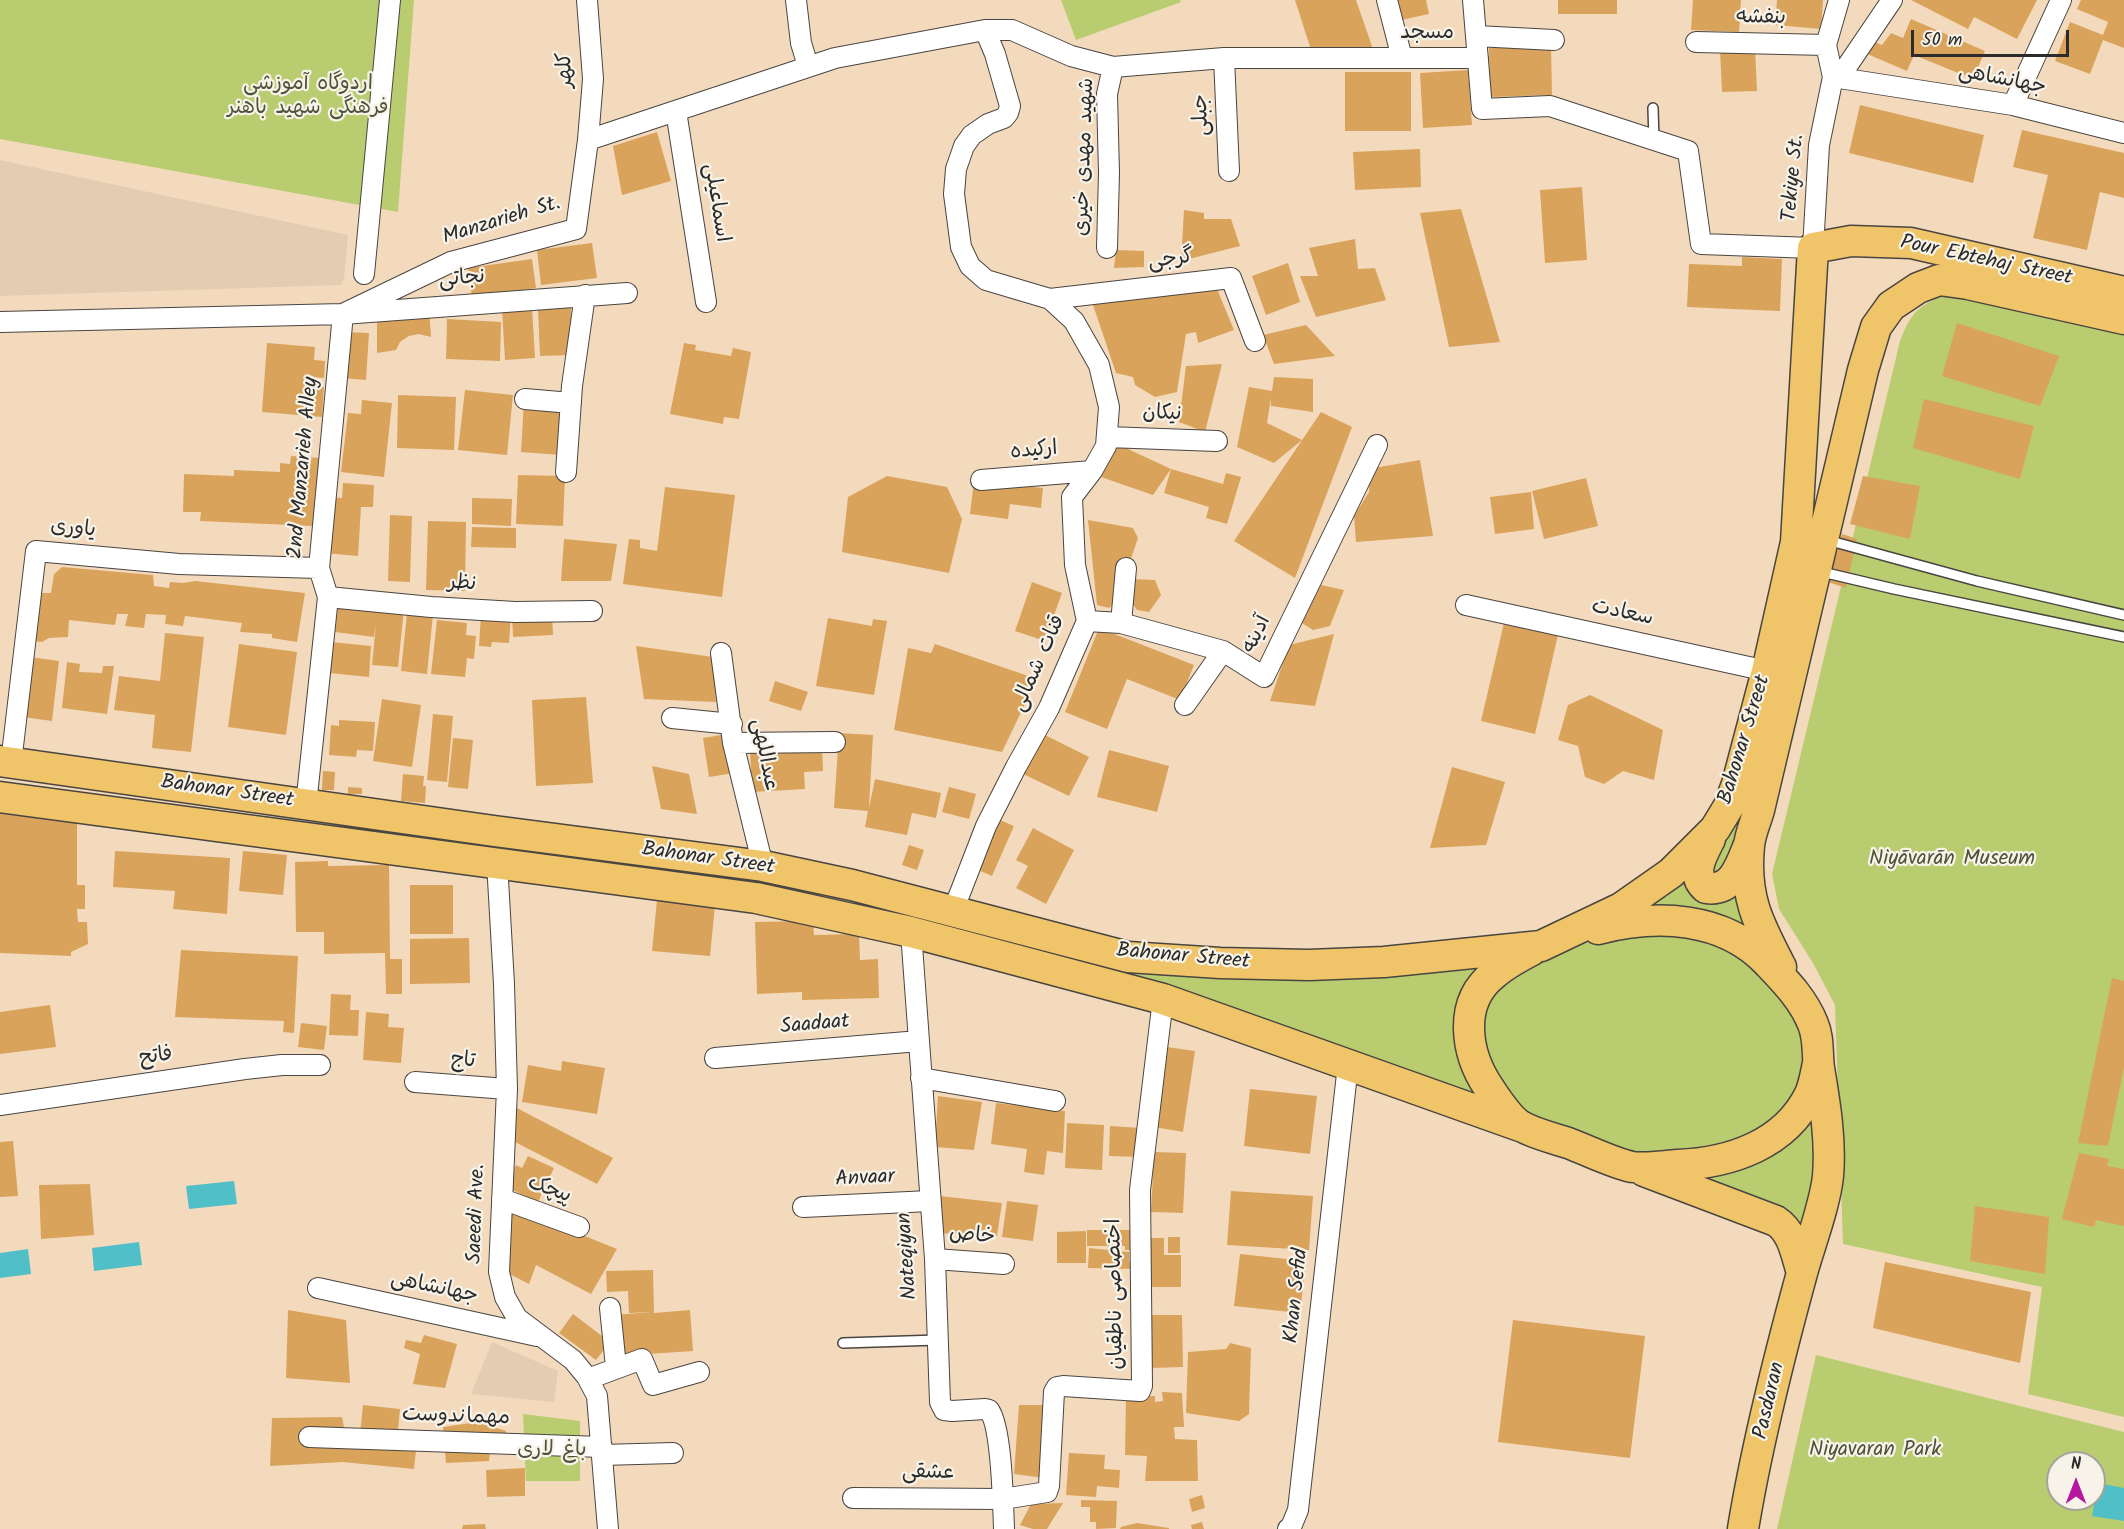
<!DOCTYPE html>
<meta charset="utf-8">
<style>
body{margin:0}
#map{position:relative;width:2124px;height:1529px;overflow:hidden;background:#f4dabd;font-family:Kalam,sans-serif}
canvas{display:block}
.north{position:absolute;left:2046px;top:1451px;width:60px;height:60px;box-sizing:border-box;background:#f7f3e8;border:2px solid #a5a39c;border-radius:50%;rotate:0deg;font-size:16px;font-weight:700;line-height:24px;text-align:center;color:#2b2b2b}
.north::after{content:'';display:block;margin:auto;width:21px;height:27px;background:#b5179e;clip-path:polygon(50% 0,100% 100%,50% 72%,0 100%)}
.scale{position:absolute;left:1911px;top:30px;width:158px;height:27px;box-sizing:border-box;border:3px solid #2b2b2b;border-top:0;padding-left:8px;font-size:18px;line-height:21px;white-space:nowrap;color:#2b2b2b;-webkit-text-stroke:4px #f7f3e8;paint-order:stroke}
</style>
<div id="map">
<canvas width="2124" height="1529"></canvas>
<div class="north">N</div>
<div class="scale">50 m</div>
</div>
<script>
const c = document.querySelector('canvas').getContext('2d');
c.lineJoin = 'round';
function fill(path, color) {
  c.fillStyle = color;
  c.fill(path, 'evenodd');
}
function stroke(path, color, width, dash) {
  c.strokeStyle = color;
  c.lineWidth = width;
  c.lineCap = dash ? 'butt' : 'round';
  c.setLineDash(dash || []);
  c.stroke(path);
}
function drawText(font, color, halo, rows, align = 'center') {
  c.font = font + ' Kalam,"Playpen Sans Arabic",sans-serif';
  c.lineWidth = 4.5;
  c.setLineDash([]);
  c.textBaseline = 'middle';
  c.strokeStyle = halo;
  c.fillStyle = color;
  for (const [text, x, y, turn = 0] of rows) {
    c.save();
    c.translate(x, y);
    c.rotate((+turn || 0) * Math.PI / 180);
    c.textAlign = isNaN(turn) ? turn : align;
    if (halo) c.strokeText(text, 0, 0);
    c.fillText(text, 0, 0);
    c.restore();
  }
}
fill(new Path2D(`
 M0,160L348,235L344,279L341,285L0,296Z
 M492,1342L558,1371L554,1402L471,1394Z`), '#e3ccb2');
fill(new Path2D(`
 M0,0H414L398,212L0,139Z
 M1061,0H1180L1181,2L1076,40Z
 M1947,294L2124,335V1417L2028,1394L2042,1287L1843,1244L1835,1005L1813,963L1779,909L1772,874L1900,341C1912,311 1918,306 1947,294Z
 M1747,796L1738,841L1716,881L1707,860Z
 M1690,871L1733,885L1764,949C1708,899 1686,900 1615,918Z
 M1696,934L1733,949L1787,1000L1802,1031L1806,1051L1798,1095L1767,1130L1719,1150L1634,1153L1524,1114L1505,1093L1480,1047L1485,1000L1535,960L1571,947L1614,936Z
 M1067,957L1161,974L1495,959L1474,983L1494,1106L1230,1007Z
 M1818,1107L1810,1262L1787,1214L1761,1199L1675,1173Z
 M1816,1355L2124,1432V1529H1777ZM2058,1463H2094V1499H2058Z
 M523,1414L580,1421V1481H526Z`), '#b9cc70');
fill(new Path2D(`
 M234,1181L237,1204L189,1209L186,1186Z
 M139,1242L142,1265L94,1271L92,1248Z
 M28,1249L31,1274L0,1278V1253Z
 M2098,1483L2124,1488V1521L2092,1516Z`), '#51bfc7');
fill(new Path2D(`
 M1295,0H1356L1374,52L1312,53Z
 M1396,0H1426L1429,14L1401,20Z
 M1558,0H1617V14H1558Z
 M1693,0H1741L1739,32L1691,30Z
 M1777,0H1823L1821,29L1775,25Z
 M1911,0H2037L2017,39L1974,17L1968,29Z
 M2081,0H2124V48L2103,40L2090,74L2055,61L2070,22L2103,35L2108,22L2077,9Z
 M1911,19L1985,51L1973,79L1914,55L1907,71L1865,53L1870,40L1882,45L1891,33L1903,38Z
 M1551,46L1552,95L1490,97L1489,48Z
 M1755,48L1757,91L1722,92L1720,49Z
 M1468,70L1472,125L1423,128L1420,73Z
 M1345,72H1411V131H1345Z
 M1860,105L1984,135L1973,183L1849,153Z
 M2022,130L2124,153V198L2100,192L2087,250L2033,238L2048,175L2013,167Z
 M657,132L671,181L622,195L613,146Z
 M1420,149L1421,187L1355,190L1353,152Z
 M1582,187L1587,260L1545,263L1540,190Z
 M1461,209L1500,342L1449,347L1420,213Z
 M1184,210L1204,213V219H1231L1240,246L1181,261Z
 M1355,239L1358,269L1375,268L1386,300L1316,317L1300,276H1318L1309,248Z
 M592,243L597,278L541,285L537,250Z
 M1116,250L1144,251V267L1114,268Z
 M1742,257L1782,259L1780,311L1687,307L1689,264L1742,266Z
 M532,259L536,288L472,298L468,268Z
 M1288,263L1300,302L1266,315L1252,276Z
 M1217,289L1234,330L1198,343L1196,332L1186,334L1177,392L1155,397L1135,385L1133,377L1116,373L1092,302Z
 M429,307L431,337L419,334L409,336L400,342L396,350L377,353V313Z
 M532,307L535,358L505,360L502,309Z
 M571,308L572,355L540,356L538,309Z
 M447,319L501,322L500,361L446,359Z
 M1957,323L2059,356L2040,406L1942,376Z
 M1306,325L1335,356L1274,364L1263,335Z
 M344,332L369,333L366,380L341,378Z
 M267,343L315,347L314,360L325,361L324,378L310,377V386L324,387L322,417L262,412Z
 M684,343L696,345L695,350L731,356L733,348L751,352L739,419L724,417L723,424L670,414Z
 M1222,364L1205,432L1179,422L1186,366Z
 M1274,377L1313,379V412L1271,406V398L1267,423L1302,440L1274,463L1237,447L1249,387L1272,391Z
 M465,390L513,395L507,455L458,450Z
 M398,395L456,397L454,450L397,448Z
 M1924,399L2034,426L2020,479L1913,448Z
 M362,400L392,403L384,477L341,472L348,413L361,414Z
 M524,401L564,404L561,455L521,452Z
 M1321,412L1352,427L1295,578L1234,541Z
 M1115,443L1171,469L1223,484L1226,473L1241,477L1227,524L1206,518L1209,507L1164,493L1171,469L1153,495L1098,476Z
 M291,456L319,458L313,526L200,521L201,512H183L184,474L234,476V470L280,472V463L290,464Z
 M1420,460L1433,536L1356,542L1354,516L1369,492V478L1374,468Z
 M518,475L565,476L563,526L516,524Z
 M887,476L947,487L962,519L949,573L842,552L848,497Z
 M1863,476L1920,486L1910,539L1850,524Z
 M1586,478L1598,526L1544,539L1532,491Z
 M974,481L1043,488L1041,508L1010,504L1008,519L970,514Z
 M343,483L374,485L373,507H361L358,556L324,553L329,497L342,498Z
 M665,487L735,495L722,597L623,584L629,539L640,540V548L657,551Z
 M1531,492L1534,529L1495,534L1490,497Z
 M472,498L512,499L511,526L472,524Z
 M390,515L412,516L410,582L388,581Z
 M1088,520L1133,528L1138,538L1116,602L1109,608L1097,605Z
 M428,521L466,522L465,591L426,590Z
 M472,527L516,528V548L471,547Z
 M1842,534L1857,539L1846,588L1828,582Z
 M564,539L617,544L611,581H561Z
 M62,567L153,575L154,586L169,588L170,582L183,583L195,581L305,593L297,642L272,638V634L240,632L242,623L185,616L183,626L165,624L166,615L146,614L144,628L125,626L128,614H117L115,625L69,620L68,637L49,638L42,642L31,641L37,601L42,593H51L54,574Z
 M1133,579L1155,580L1161,595L1149,612L1137,610L1128,597Z
 M1032,582L1062,593L1045,641L1015,631Z
 M1321,585L1344,590L1330,626L1313,630L1302,623Z
 M339,600L404,609L398,667L372,665L376,624L374,637L335,632Z
 M407,613L433,615L427,674L401,671Z
 M552,614L553,635L513,637L512,616Z
 M481,615L511,616L509,643L492,642L491,647L479,646Z
 M828,618L872,626L873,619L887,621L874,695L816,686Z
 M437,620L467,623L466,635L476,636L474,659L467,658L465,677L431,674Z
 M1504,623L1558,635L1535,734L1481,721Z
 M1099,628L1194,665L1180,700L1127,679L1107,729L1065,712Z
 M165,633L204,637L191,752L152,748L155,715L114,710L119,676L160,681Z
 M1334,634L1315,706L1270,701L1289,645Z
 M331,642L371,646L369,677L329,673Z
 M239,644L297,652L286,735L228,727Z
 M935,644L1037,679L1002,752L894,730L908,648L931,653Z
 M636,646L713,657L716,702L644,699Z
 M30,657L59,661L52,721L23,717Z
 M67,662L80,664L79,672L102,673L103,666H114L107,714L62,708Z
 M775,681L808,692L801,711L769,701Z
 M1590,695L1663,730L1654,780L1623,771L1604,784L1585,777L1578,746L1558,740L1568,705Z
 M586,697L593,783L536,786L532,700Z
 M382,699L421,705L412,767L373,761Z
 M433,714L453,716L447,782L427,780Z
 M339,720L375,722L373,751L357,750L356,757L329,755L331,725L339,726Z
 M839,733L873,735L869,808L875,779L941,793L936,818L912,813L907,835L865,827L868,811L834,808Z
 M1041,733L1089,757L1069,796L1021,773Z
 M727,734L734,773L709,777L703,738Z
 M453,738L473,740L468,789L448,787Z
 M822,745L823,771L804,772L805,789L752,792L750,750Z
 M1109,750L1169,766L1157,812L1097,797Z
 M652,766L689,774L697,814L661,809Z
 M1452,767L1505,782L1486,845L1430,848Z
 M323,771L335,772L334,790H322Z
 M403,774L424,776L423,786H426L425,803L401,801Z
 M348,787L362,788V794H348Z
 M949,787L976,794L969,819L942,812Z
 M0,813L77,822V885H85V909H77L78,922H87L88,944L71,952V956L0,953Z
 M993,817L1014,826L992,876L971,867Z
 M1033,828L1074,850L1046,904L1016,888L1028,866L1016,860Z
 M909,845L924,850L917,870L902,865Z
 M115,851L230,858L227,914L173,909L175,891L113,887Z
 M243,851L287,855L283,895L239,891Z
 M328,861V866L389,865L390,959H402V994H386L385,953L324,954V932H296L295,862Z
 M410,885H453V934H410Z
 M657,900L715,905L710,956L652,951Z
 M813,921L814,935L859,934L860,960L878,959L879,998L802,1000V992L757,994L755,922Z
 M469,938L470,983L410,984V939Z
 M181,950L298,956L294,1033L283,1032L284,1021L175,1017Z
 M2112,978L2124,981V1067L2108,1146L2078,1143Z
 M331,994L351,995L350,1010H359L358,1036L329,1035Z
 M50,1005L56,1047L0,1054V1012Z
 M366,1012L389,1014L388,1027L404,1028L401,1063L363,1060Z
 M301,1023L327,1026L324,1050L298,1047Z
 M1167,1047L1195,1051L1183,1132L1154,1127Z
 M562,1061L605,1068L597,1114L522,1102L528,1065L561,1071Z
 M1250,1089L1317,1096L1310,1154L1244,1146Z
 M938,1096L982,1102L974,1150L935,1147Z
 M996,1103L1065,1111L1063,1153L1047,1151L1044,1175L1024,1172L1027,1149L991,1144Z
 M513,1106L613,1158L597,1184L511,1140Z
 M1067,1123L1104,1125L1102,1170L1065,1168Z
 M1110,1126L1141,1128L1140,1157L1109,1156Z
 M13,1141L18,1196L0,1197V1142Z
 M1154,1152L1186,1153L1183,1213L1151,1212Z
 M2079,1153L2109,1159L2107,1166L2124,1169V1226L2096,1220L2094,1227L2062,1219Z
 M528,1156L554,1168L538,1202L506,1187L516,1165L522,1168Z
 M90,1184L94,1235L41,1239L39,1185Z
 M1231,1191L1313,1196L1309,1250L1227,1245Z
 M940,1196L1002,1203L997,1236L936,1233Z
 M1007,1201L1038,1205L1033,1241L1002,1237Z
 M1975,1206L2049,1217L2045,1274L1970,1261Z
 M513,1207L617,1249L591,1294L536,1265L529,1284L502,1270Z
 M1087,1230H1135V1250H1125V1246H1087Z
 M1086,1231V1263H1057V1232Z
 M1168,1237H1180V1253H1168Z
 M1149,1238H1164V1255H1181V1287H1150Z
 M1089,1248L1129,1252V1262H1134L1133,1269L1088,1268Z
 M1240,1254L1306,1261L1300,1313L1234,1306Z
 M1885,1262L2031,1292L2020,1363L1873,1328Z
 M653,1270L654,1313L690,1310L693,1351L617,1356L614,1315L651,1312L629,1313L628,1291L607,1292L606,1271Z
 M288,1310L346,1320L350,1383L286,1378Z
 M573,1314L610,1342L596,1360L559,1333Z
 M1150,1315H1182L1183,1367L1151,1368Z
 M1513,1320L1645,1336L1630,1458L1498,1442Z
 M424,1335L457,1344L445,1388L413,1384L420,1354L404,1348L406,1340L421,1343Z
 M1230,1343L1251,1348L1249,1414L1239,1421L1186,1413L1188,1352L1226,1349Z
 M1162,1392L1182,1393L1184,1427H1174L1175,1439L1197,1440L1198,1481H1145L1147,1456L1125,1455L1126,1397L1155,1396V1402L1163,1401Z
 M363,1405L400,1409L398,1430L418,1432L414,1469L343,1462L270,1466L272,1418L342,1417L345,1432L360,1434Z
 M1019,1405H1048L1044,1478L1014,1474Z
 M477,1422L506,1431L507,1442L491,1446L489,1461L446,1463L443,1427Z
 M1069,1453L1105,1455L1104,1469L1120,1470L1119,1488L1097,1486L1096,1497L1066,1495Z
 M525,1468V1496L487,1497L486,1470Z
 M1202,1495L1205,1508L1192,1512L1189,1499Z
 M1081,1500L1117,1501L1116,1528L1096,1529V1522H1090V1507H1081Z
 M1063,1503L1047,1529H1033L1020,1525L1031,1504Z
 M1202,1522L1204,1529H1192L1191,1525Z
 M1137,1523L1169,1528V1529H1120L1121,1527Z
 M485,1524L486,1529H462L463,1525Z`), '#d9a35c');
const lane = new Path2D(`
 M1653,108L1654,140
 M1827,540L1977,581L2124,615
 M1818,571L1894,589L2124,637
 M843,1343L938,1340`);
const street = new Path2D(`
 M587,0L593,79L588,140
 M796,0L801,43L808,66
 M1387,0L1402,58
 M1473,0L1482,109L1550,106L1688,151L1701,244L1813,248L1819,145L1833,77L1826,45L1839,0
 M1476,36L1554,40
 M1696,42L1826,45
 M1224,58L1229,171
 M1833,77L2013,105L2124,133
 M1839,78L1892,0
 M2013,105L2061,0
 M676,111L706,302
 M1107,248L1109,173L1107,94L1113,67
 M364,274L390,0
 M1050,299L1231,278L1255,341
 M0,322L343,314L451,262L576,229L588,140L835,58L985,30H1012L1071,56L1113,67L1224,58H1478
 M525,399L571,403
 M1107,437L1217,441
 M566,472L572,386L585,295
 M981,480L1092,471
 M328,597L431,607L515,612L592,611
 M1466,605L1767,671
 M1087,621L1121,623L1223,651L1264,677L1377,445
 M1121,623L1126,568
 M721,653L733,743L763,866
 M1185,705L1223,651
 M672,718L732,724
 M733,743L835,742
 M11,763L36,551L179,564L319,568
 M306,805L328,597L319,568L343,314L627,293
 M497,862L504,984L507,1089L499,1272L505,1297L517,1318L573,1360L587,1377L597,1396L608,1529
 M953,911L986,826L1016,767L1049,708L1087,621L1075,565L1072,497L1092,471L1106,446L1109,407L1099,365L1074,321L1050,299L986,280L970,266L961,247L954,194L956,169L964,146L972,135L988,124L1004,118L1008,113L1010,106L995,54L985,30
 M911,932L935,1259L940,1402L944,1410L952,1411L985,1409L989,1410C1002,1427 1003,1504 1004,1529
 M715,1058L919,1041
 M921,1078L1055,1101
 M415,1082L507,1089
 M0,1105L245,1069L282,1065H320
 M502,1199L579,1227
 M803,1207L930,1201
 M935,1259L1004,1264
 M318,1288L537,1336
 M610,1308L616,1367
 M588,1379L642,1359L653,1385L699,1372
 M309,1437L602,1447
 M602,1455L673,1453
 M853,1498L1003,1499L1047,1492L1049,1486L1054,1392L1057,1387L1063,1386L1140,1391L1142,1386L1140,1190L1163,999
 M1288,1529L1291,1527L1298,1510L1348,1065`);
const primary = new Path2D(`
 M0,761L494,831L763,866L852,885L1128,957L1220,963L1309,965L1384,962L1541,946L1621,908L1671,873L1715,829L1729,806L1737,784L1767,671L1796,542L1813,248L1851,241L1911,243L2124,292
 M0,797L756,898L911,932L1163,999L1520,1126
 M1710,839C1702,855 1690,874 1706,888C1732,892 1740,867 1748,847
 M1598,929C1656,914 1723,916 1767,962C1785,981 1803,999 1813,1024C1819,1038 1817,1053 1819,1068C1825,1104 1831,1140 1828,1176C1825,1205 1810,1244 1802,1273C1779,1357 1757,1443 1743,1529
 M1532,950C1519,957 1505,964 1494,974C1457,1003 1466,1054 1489,1088C1497,1100 1509,1119 1521,1126C1535,1134 1553,1138 1568,1143C1587,1150 1613,1163 1632,1167C1646,1169 1663,1166 1677,1165C1730,1163 1785,1145 1810,1094C1814,1085 1816,1073 1818,1063
 M1781,967C1758,923 1744,897 1749,846C1750,834 1756,821 1759,810L1863,370L1876,327L1891,306L1918,288L1939,280L1968,284L2124,319
 M1644,1171L1776,1221C1793,1232 1796,1254 1802,1273`);
stroke(lane, '#494541', 12);
stroke(street, '#494541', 22);
stroke(primary, '#494541', 33);
stroke(lane, '#fff', 9);
stroke(street, '#fff', 20);
stroke(primary, '#f0c469', 30);
drawText('21px', '#2b2b2b', '#f7f3e8', [
 ["بنفشه",1761,19,1],
 ["مسجد",1427,34],
 ["کلهر",567,70,-91],
 ["جهانشاهی",2002,81,11],
 ["جبلی",1203,115,-92],
 ["شهید مهدی خیری",1086,157,-88],
 ["Tekiye St.",1795,178,-85],
 ["اسماعیلی",715,203,81],
 ["Manzarieh St.",502,222,-17],
 ["گرجی",1171,261,-7],
 ["Pour Ebtehaj Street",1986,262,12],
 ["نجاتی",462,280,-5],
 ["نیکان",1162,415,2],
 ["ارکیده",1034,452,-5],
 ["2nd Manzarieh Alley",305,468,-85],
 ["یاوری",73,530,5],
 ["نظر",462,585,4],
 ["سعادت",1622,614,12],
 ["آدینه",1258,635,-64],
 ["قنات شمالى",1040,664,-66],
 ["Bahonar Street",1746,740,-73],
 ["عبداللهی",763,755,79],
 ["Bahonar Street",227,793,8],
 ["Bahonar Street",708,860,8],
 ["Bahonar Street",1183,958,5],
 ["Saadaat",815,1026,-5],
 ["فاتح",156,1058,-8],
 ["تاج",463,1062,4],
 ["Anvaar",865,1180,-3],
 ["پیچک",549,1191,20],
 ["Saeedi Ave.",478,1214,-88],
 ["خاص",972,1237,5],
 ["Nateqiyan",909,1256,-94],
 ["جهانشاهی",434,1289,12],
 ["اختصاصی ناطقیان",1117,1294,-91],
 ["Khan Sefid",1298,1296,-84],
 ["Pasdaran",1771,1401,-77],
 ["مهماندوست",456,1418,2],
 ["عشقی",928,1474,1]
]);
drawText('21px', '#4e533c', '#f7f3e8', [
 ["اردوگاه آموزشی",308,85],
 ["فرهنگی شهید باهنر",308,109],
 ["Niyāvarān Museum",1952,860],
 ["باغ لاری",552,1451],
 ["Niyavaran Park",1875,1451]
]);
</script>
